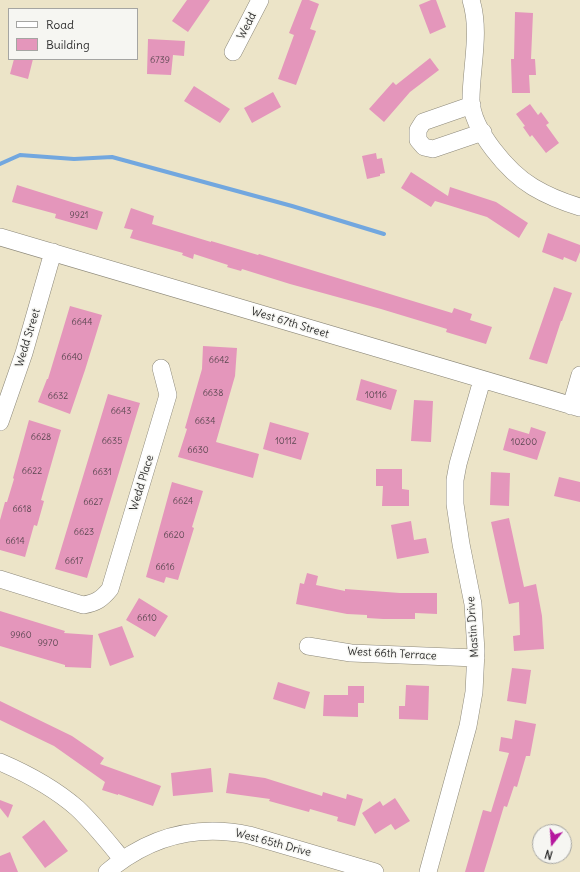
<!DOCTYPE html>
<style>
body{margin:0}
#map{position:relative;width:580px;height:872px;overflow:hidden;background:#ece4c8;font-family:Delius,sans-serif}
canvas{display:block}
.legend{position:absolute;left:8px;top:8px;width:130px;height:52px;box-sizing:border-box;background:#f6f6f2;border:1px solid #a5a5a2;margin:0;padding:5px 7px;list-style:none;font-size:12px;color:#2b2b2b}
.legend li{display:flex;align-items:center;gap:8px;height:20px}
.legend b{width:20px;border:1px solid #a5a5a2}
.north{position:absolute;left:532px;top:824px;width:40px;height:40px;box-sizing:border-box;background:#f6f6f2;border:1px solid #a5a5a2;border-radius:50%;rotate:197deg;font-size:11px;font-weight:700;line-height:16px;text-align:center;color:#2b2b2b}
.north::after{content:'';display:block;margin:auto;width:14px;height:18px;background:#b5179e;clip-path:polygon(50% 0,100% 100%,50% 72%,0 100%)}
</style>
<div id="map">
<canvas width="580" height="872"></canvas>
<ul class="legend">
<li><b style="height:5px;background:#fff"></b>Road</li>
<li><b style="height:11px;background:#e496bb"></b>Building</li>
</ul>
<div class="north">N</div>
</div>
<script>
const c = document.querySelector('canvas').getContext('2d');
c.lineJoin = 'round';
function stroke(path, color, width, dash) {
  c.strokeStyle = color;
  c.lineWidth = width;
  c.lineCap = dash ? 'butt' : 'round';
  c.setLineDash(dash || []);
  c.stroke(path);
}
function fill(path, color) {
  c.fillStyle = color;
  c.fill(path, 'evenodd');
}
function drawText(font, color, halo, rows, align = 'center') {
  c.font = font + ' Delius,sans-serif';
  c.lineWidth = 3;
  c.setLineDash([]);
  c.textBaseline = 'middle';
  c.strokeStyle = halo;
  c.fillStyle = color;
  for (const [text, x, y, turn = 0] of rows) {
    c.save();
    c.translate(x, y);
    c.rotate((+turn || 0) * Math.PI / 180);
    c.textAlign = isNaN(turn) ? turn : align;
    if (halo) c.strokeText(text, 0, 0);
    c.fillText(text, 0, 0);
    c.restore();
  }
}
stroke(new Path2D(`
 M0,164L20,155L74,159L112,157L292,206L384,234`), '#72a7df', 4);
fill(new Path2D(`
 M187,0H210L188,32L172,21Z
 M302,0H309L319,4L310,29L316,31L296,85L278,79L294,35L289,33Z
 M431,0H436L446,27L430,34L419,5Z
 M515,12L533,13L531,59H535L536,75H529L530,93H512L511,59H514Z
 M148,39L185,41L184,56L173,55L171,75L147,74Z
 M430,58L439,70L410,92L384,122L369,109L393,82L396,85Z
 M14,59H33L28,79L10,74Z
 M194,86L230,109L220,123L184,101Z
 M273,92L281,107L252,123L244,108Z
 M530,104L538,115L541,112L549,123L546,125L559,143L546,153L532,135L530,137L523,127L525,126L516,114Z
 M376,153L377,159L382,158L385,173L380,174V176L367,179L362,156Z
 M411,172L448,196L450,187L496,202L528,223L519,238L487,217L435,201L431,207L401,188Z
 M17,185L103,212L97,230L55,218L56,214L12,202Z
 M131,208L154,216L152,224L211,242V241L258,255L259,254L452,313L454,308L472,314L470,320L492,327L486,344L446,332L447,329L381,309L290,284L242,269L241,271L227,267L228,265L194,254L193,259L182,255L183,253L130,238L133,230L124,228Z
 M548,233L580,245V252L576,262L564,257L563,260L542,252Z
 M554,287L572,293L562,321H561L547,364L529,359Z
 M70,306L102,315L85,370L70,414L38,402L47,379H48Z
 M203,346L237,348L235,376L216,442L259,454L253,478L178,457L187,429L185,428L202,369Z
 M361,379L397,390L391,410L356,400Z
 M108,394L140,403L87,578L55,569Z
 M414,400L433,401L431,442L411,441Z
 M29,420L61,430L41,500L44,501L37,526L34,525L25,557L0,550V520L5,502H7L14,479L13,478Z
 M270,422L309,433L301,460L263,449Z
 M531,427L546,432L537,460L503,450L509,428L529,434Z
 M376,469H402V489L409,490V506H382L383,486H376Z
 M491,472L510,473L509,506L490,505Z
 M559,477L580,482V502L554,496Z
 M172,482L203,491L192,527L194,528L178,580L166,577L164,583L146,577Z
 M509,518L524,587L536,584L542,616L544,649L514,651L513,636L520,635L519,602L509,604L491,522Z
 M411,521L414,540L426,538L429,553L397,559L391,525Z
 M307,573L318,576L316,585L345,591V589L400,593H437V614L415,613V619H383L367,618V615L347,614L296,604L300,583L304,584Z
 M139,598L168,616L155,637L126,620Z
 M0,611L65,631L64,633L93,635L91,668L65,667V665L0,646Z
 M122,626L134,657L110,666L98,634Z
 M512,668L531,670L526,704L507,701Z
 M278,682L310,692L305,709L273,699Z
 M406,685L429,686L428,720L399,719V706H405Z
 M348,686H364V703H358V717L323,716L324,695H348Z
 M0,701L72,736L104,758L100,764L161,786L153,806L118,794V795L102,790L105,782L54,746L0,720Z
 M515,720L536,724L530,756H526L517,787L514,786L507,807L504,806L484,872H465L483,810L491,812L509,753L499,751L501,737L512,739Z
 M211,768L213,792L173,796L171,773Z
 M229,773L265,778L322,796L323,792L346,799L347,794L363,799L355,826L337,821L338,817L310,809L309,812L269,801L270,799L226,793Z
 M395,798L410,821L395,830L391,824L375,834L362,813L380,801L383,806Z
 M0,800L13,805L8,818L0,808Z
 M44,820L68,851L45,868L22,837Z
 M10,852L18,872H0V856Z`), '#e496bb');
const minor = new Path2D(`
 M471,0C481,32 471,67 471,100C472,130 508,172 533,187C548,196 563,202 580,207
 M233,52L260,0
 M472,105L423,122L418,130V140L424,147L433,149L483,132
 M0,237L580,408
 M571,406L580,375
 M0,422L24,353L53,252
 M0,579L83,605C96,603 102,599 110,589L168,395L161,368
 M308,646L351,653L476,658
 M0,762C28,774 54,788 77,808C93,823 108,842 122,859
 M107,872C148,837 196,824 249,835L375,872
 M428,872L468,726L474,692L476,651L473,604L461,544L455,504V480L458,464L482,380`);
stroke(minor, '#8c887a', 18);
stroke(minor, '#fff', 17);
drawText('9px', '#59464f', null, [
 ["6739",160,60],
 ["9921",79,215],
 ["6644",82,322],
 ["6640",72,357],
 ["6642",219,360],
 ["6638",213,393],
 ["10116",376,395],
 ["6632",58,396],
 ["6643",121,411],
 ["6634",205,421],
 ["6628",41,437],
 ["6635",112,441],
 ["10112",286,441],
 ["10200",524,442],
 ["6630",198,450],
 ["6622",32,471],
 ["6631",102,472],
 ["6624",183,501],
 ["6627",93,502],
 ["6618",22,509],
 ["6623",84,532],
 ["6620",174,535],
 ["6614",15,541],
 ["6617",74,561],
 ["6616",165,567],
 ["6610",147,618],
 ["9960",21,635],
 ["9970",48,643]
]);
drawText('11px', '#2b2b2b', '#f6f6f2', [
 ["Wedd",247,26,-63],
 ["West 67th Street",290,323,17],
 ["Wedd Street",28,338,-73],
 ["Wedd Place",142,483,-73],
 ["Mastin Drive",473,627,-94],
 ["West 66th Terrace",392,654,3],
 ["West 65th Drive",273,843,15]
]);
</script>
